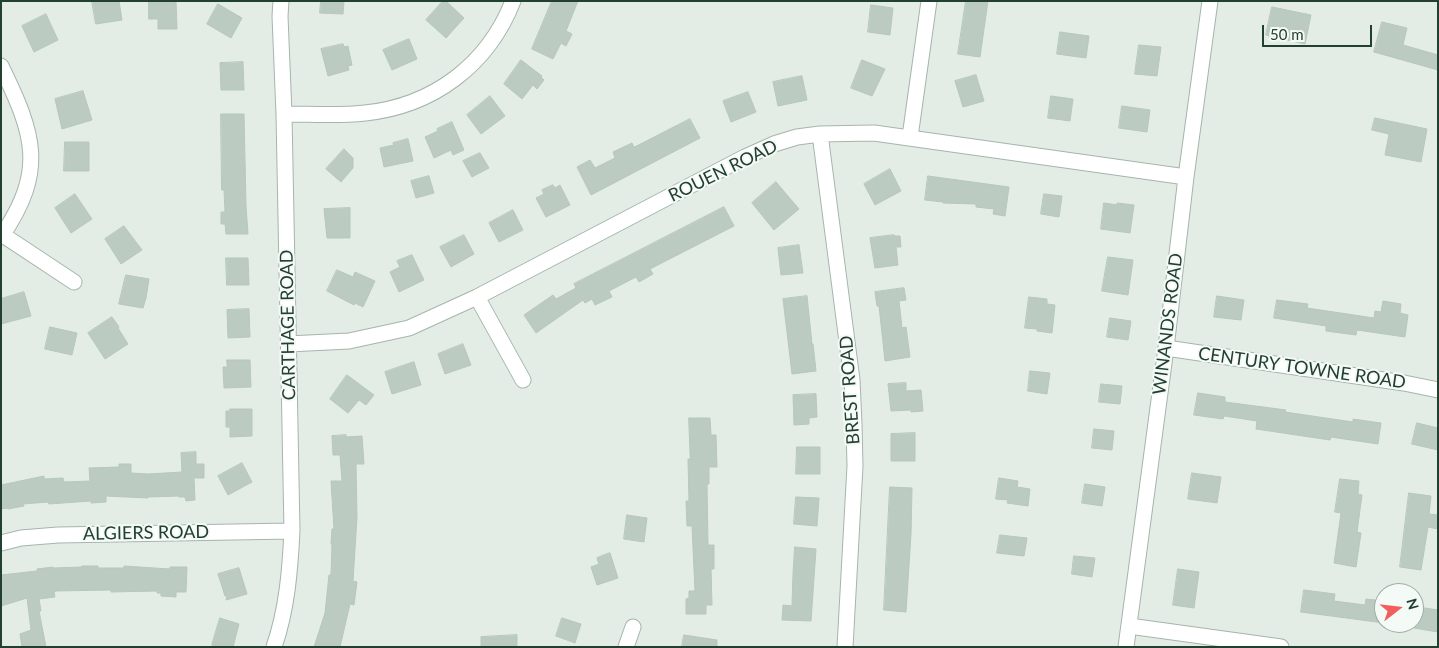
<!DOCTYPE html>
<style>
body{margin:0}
#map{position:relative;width:1439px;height:648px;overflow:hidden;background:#e3ede6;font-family:Lato,sans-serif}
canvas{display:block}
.frame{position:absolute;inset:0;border:2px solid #233f30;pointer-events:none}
.north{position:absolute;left:1374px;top:583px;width:50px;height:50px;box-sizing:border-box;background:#f4faf5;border:1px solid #a0afa6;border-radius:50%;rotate:74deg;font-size:14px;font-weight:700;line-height:20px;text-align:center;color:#233f30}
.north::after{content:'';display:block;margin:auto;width:18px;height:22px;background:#f25d5e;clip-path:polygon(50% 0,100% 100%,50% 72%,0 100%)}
.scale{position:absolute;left:1262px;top:25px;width:110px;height:22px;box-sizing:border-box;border:2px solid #233f30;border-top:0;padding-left:6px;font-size:15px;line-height:18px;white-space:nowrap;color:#233f30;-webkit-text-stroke:4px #f4faf5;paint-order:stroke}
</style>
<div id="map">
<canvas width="1439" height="648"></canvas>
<div class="frame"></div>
<div class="north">N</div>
<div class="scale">50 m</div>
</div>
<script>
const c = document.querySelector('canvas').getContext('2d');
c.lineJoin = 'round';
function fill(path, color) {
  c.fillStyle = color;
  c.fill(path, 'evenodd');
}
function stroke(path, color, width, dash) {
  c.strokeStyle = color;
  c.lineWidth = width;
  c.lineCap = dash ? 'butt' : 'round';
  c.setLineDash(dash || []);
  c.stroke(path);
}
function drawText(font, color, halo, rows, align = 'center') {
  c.font = font + ' Lato,sans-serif';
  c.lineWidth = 4;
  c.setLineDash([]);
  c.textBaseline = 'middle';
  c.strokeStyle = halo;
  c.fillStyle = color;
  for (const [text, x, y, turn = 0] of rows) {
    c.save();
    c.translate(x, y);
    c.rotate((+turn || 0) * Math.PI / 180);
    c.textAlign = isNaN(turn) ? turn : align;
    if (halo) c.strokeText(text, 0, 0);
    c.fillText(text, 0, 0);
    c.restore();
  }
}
const building = new Path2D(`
 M92,1H119L122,20L96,24Z
 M149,1H176L177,29H158V19H149Z
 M321,1H344L343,14L320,13Z
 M443,1H446L464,18L446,38L426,20Z
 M552,1H578L566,31L572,34L566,46L561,43L553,59L532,49Z
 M966,1H988L980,57L958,54Z
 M218,4L242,18L231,38L207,24Z
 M871,5L893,8L890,35L868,32Z
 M1272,7L1311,15L1305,44L1266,35Z
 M46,14L58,40L34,52L22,26Z
 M1382,22L1407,28L1403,45L1438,55V70L1374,52Z
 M1060,32L1089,36L1086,58L1057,54Z
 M409,39L417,59L392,70L383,50Z
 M343,44L344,47L348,46L352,65L348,66L349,70L328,76L321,49Z
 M1139,45L1161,47L1157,76L1135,74Z
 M521,60L542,76L541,77L544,80L537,89L533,85L522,99L504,84Z
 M862,60L885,69L872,96L851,88Z
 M243,62L244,90H221L220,63Z
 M976,75L984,101L963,107L955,81Z
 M802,76L807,100L778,106L773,82Z
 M83,91L92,120L62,129L55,99Z
 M748,92L756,112L731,122L723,101Z
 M490,96L505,116L481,134L467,115Z
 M1051,96L1073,99L1070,121L1048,118Z
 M1122,106L1150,110L1147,132L1119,128Z
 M221,114H244L246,206L248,234H226L225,224H221V212H225L224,190H222Z
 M1375,118L1427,129L1421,162L1385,155L1389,134L1372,130Z
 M690,119L700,138L591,195L577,167L590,160L595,168L615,158L613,152L632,143L634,147Z
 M452,122L464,150L453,155L451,150L434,158L425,137L438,131L437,129Z
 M408,139L413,161L384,167L380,148L394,145L393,143Z
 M65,142H89V171H64Z
 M344,149L353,158V168L341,182L326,169Z
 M480,153L489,168L472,177L463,161Z
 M890,169L901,191L875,205L864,184Z
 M429,176L434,193L416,198L411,181Z
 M928,176L1009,187L1005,216L993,214L994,209L976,207V204L943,203V202L925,200Z
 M776,182L799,209L774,230L752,203Z
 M553,185L555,188L560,185L570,205L546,217L536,198L544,194L542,190Z
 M75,194L92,219L71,233L55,208Z
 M1044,194L1062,196L1059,217L1041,214Z
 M1104,203L1117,205V203L1134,205L1130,233L1101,229Z
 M724,207L734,226L650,269L653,274L639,282L636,277L609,291L612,297L595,305L592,299L585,303L583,300L536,333L524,315L553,295L556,299L576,288L574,284Z
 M350,208V238H327L324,209Z
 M513,210L523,230L499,242L489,223Z
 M124,226L142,250L121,264L105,239Z
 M464,235L474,254L451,267L440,247Z
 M894,235L895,236H900L901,247H896L898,265L875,268L870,238Z
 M799,245L803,273L781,275L778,248Z
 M412,255L424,280L399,292L390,272L400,267L397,261Z
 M1108,257L1133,260L1128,295L1102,291Z
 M226,258H248L249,285H227Z
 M337,270L353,277L355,272L375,281L363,307L355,303L354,305L327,291Z
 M126,275L149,279L146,298L143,308L119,304Z
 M904,288L906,300L899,301L902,328L906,327L910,357L885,361L879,306H877L875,292Z
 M24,292L31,316L1,324V299Z
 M807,296L812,344H813L816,371L792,374L783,299Z
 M1217,296L1244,300L1241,320L1214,317Z
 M1029,297L1047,299V304L1055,305L1052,333L1037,331V329L1025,328Z
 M1277,300L1308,304L1307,308L1374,318L1375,311L1381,312L1383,301L1401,304L1400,313L1408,315L1405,337L1357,330L1356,335L1326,331V326L1274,318Z
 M249,309L250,337L228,338L227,310Z
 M112,317L119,327L118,328L128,344L105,359L88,333Z
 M1110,318L1131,321L1128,340L1107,337Z
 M50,327L77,333L72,355L45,349Z
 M463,344L471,365L445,374L438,354Z
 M227,360H250L251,387L224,388L223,367H227Z
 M414,362L421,385L392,394L385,372Z
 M1030,371L1050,373L1047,394L1028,391Z
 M347,375L374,395L366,405L359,400L348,413L330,399Z
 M906,383V391L921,390L923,411L911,412V410L891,411L888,384Z
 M1101,384L1122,386L1120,404L1099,402Z
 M1198,393L1225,397V402L1286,410L1285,412L1353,422V419L1381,423L1378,444L1331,437L1330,440L1256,429L1257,421L1224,416L1223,419L1194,415Z
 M816,394L817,417L809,418V424L794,425L793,395Z
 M230,409H252V436L230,437V427H226V411H230Z
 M689,418H710L711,435H716L717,467H709V484H707L708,545H714V569H711L712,605H706V614H686V599L689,598V591H695L692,526H687L686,501H689L688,459H690Z
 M1417,423L1438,428V450L1412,444Z
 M1094,429L1114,431L1112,450L1092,448Z
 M915,433V461H891V434Z
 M346,435V437L362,436L364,464H356L357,517L353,581L357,582L354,605L350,604L340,647H314L325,613L329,575H331L332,544H331L332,529H334L331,481H342L340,455H333L332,436Z
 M797,447H820V474H796Z
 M196,452V464H204V478H194L195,500L186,501L185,497H179V496L148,497V498L106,496V502L91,503V501L49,504L48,502L23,504L24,506L8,509L7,508L1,509V485L44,476V479L63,478L64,482L90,481L89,468L119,467V464H131V473L148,474L182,472L181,453Z
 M242,463L252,482L228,495L218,476Z
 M1192,473L1221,477L1217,503L1188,499Z
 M999,478L1018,481L1017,487L1030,489L1028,506L1007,503L1008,500L996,499Z
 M1340,479L1359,481L1358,494L1362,495L1357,532L1361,533L1356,567L1334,563L1341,513L1335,512Z
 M1085,484L1105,487L1102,506L1082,503Z
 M890,487L912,488L911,534L906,612L884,610Z
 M1409,493L1431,496L1429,514L1438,515V529L1428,527L1421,570L1400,567Z
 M796,497L819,498L817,526L794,524Z
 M627,515L647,518L644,542L624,539Z
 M1000,535L1027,538L1024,556L997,553Z
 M795,547L816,549L811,621L782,620L783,605L792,606L793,574Z
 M610,553L618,578L597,585L591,567L599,564L597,558Z
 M1074,556L1095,558L1092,577L1072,574Z
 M82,566H98V568H124V566L170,569V567H187L186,592H176V597L161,596V593H157V591L111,592V590L56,591L54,592L55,597L39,599L41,611H39L46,647H22L20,634L31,630L27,598L1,606V575L37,571V569L53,567V568L82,567Z
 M239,568L247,594L226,600L227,596H225L218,574Z
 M1178,569L1199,572L1194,608L1173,605Z
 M1304,590L1335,594L1334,601L1365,605L1366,599L1384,601V623L1301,612Z
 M1418,607L1438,610V632L1414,628V612H1418Z
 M220,618L239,624L233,647H219L212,645Z
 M562,618L581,624L575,643L556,636Z
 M517,635V647H481V637Z
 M684,635L717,640V647H682Z`);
fill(building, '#bccbc1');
stroke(building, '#b6c7bb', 1);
const minor = new Path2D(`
 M1,66C34,134 47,170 1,237
 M284,114C311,114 338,116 365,113C433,106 488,65 513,1
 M820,134L852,380L854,424L855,466L845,647
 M910,137L929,1
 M3,235L74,282
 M477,297L523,380
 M288,344L349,341L409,328L477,297L745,157L774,144L797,137L820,134L874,133L1186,177
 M1166,348L1404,383L1438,390
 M1,543L21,538L58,535L292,531
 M1129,626L1281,647
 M274,647C287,609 290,571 292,531L284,114L280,16L281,1
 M626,647L633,627
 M1126,647L1166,348L1186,177L1210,1`);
stroke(minor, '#a6b5ac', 17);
stroke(minor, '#fff', 15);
drawText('18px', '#233f30', '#f4faf5', [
 ["ROUEN ROAD",723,171,-26],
 ["WINANDS ROAD",1168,324,-83],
 ["CARTHAGE ROAD",288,325,-91],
 ["CENTURY TOWNE ROAD",1302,368,8],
 ["BREST ROAD",850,390,-94],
 ["ALGIERS ROAD",146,533,-1]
]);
</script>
